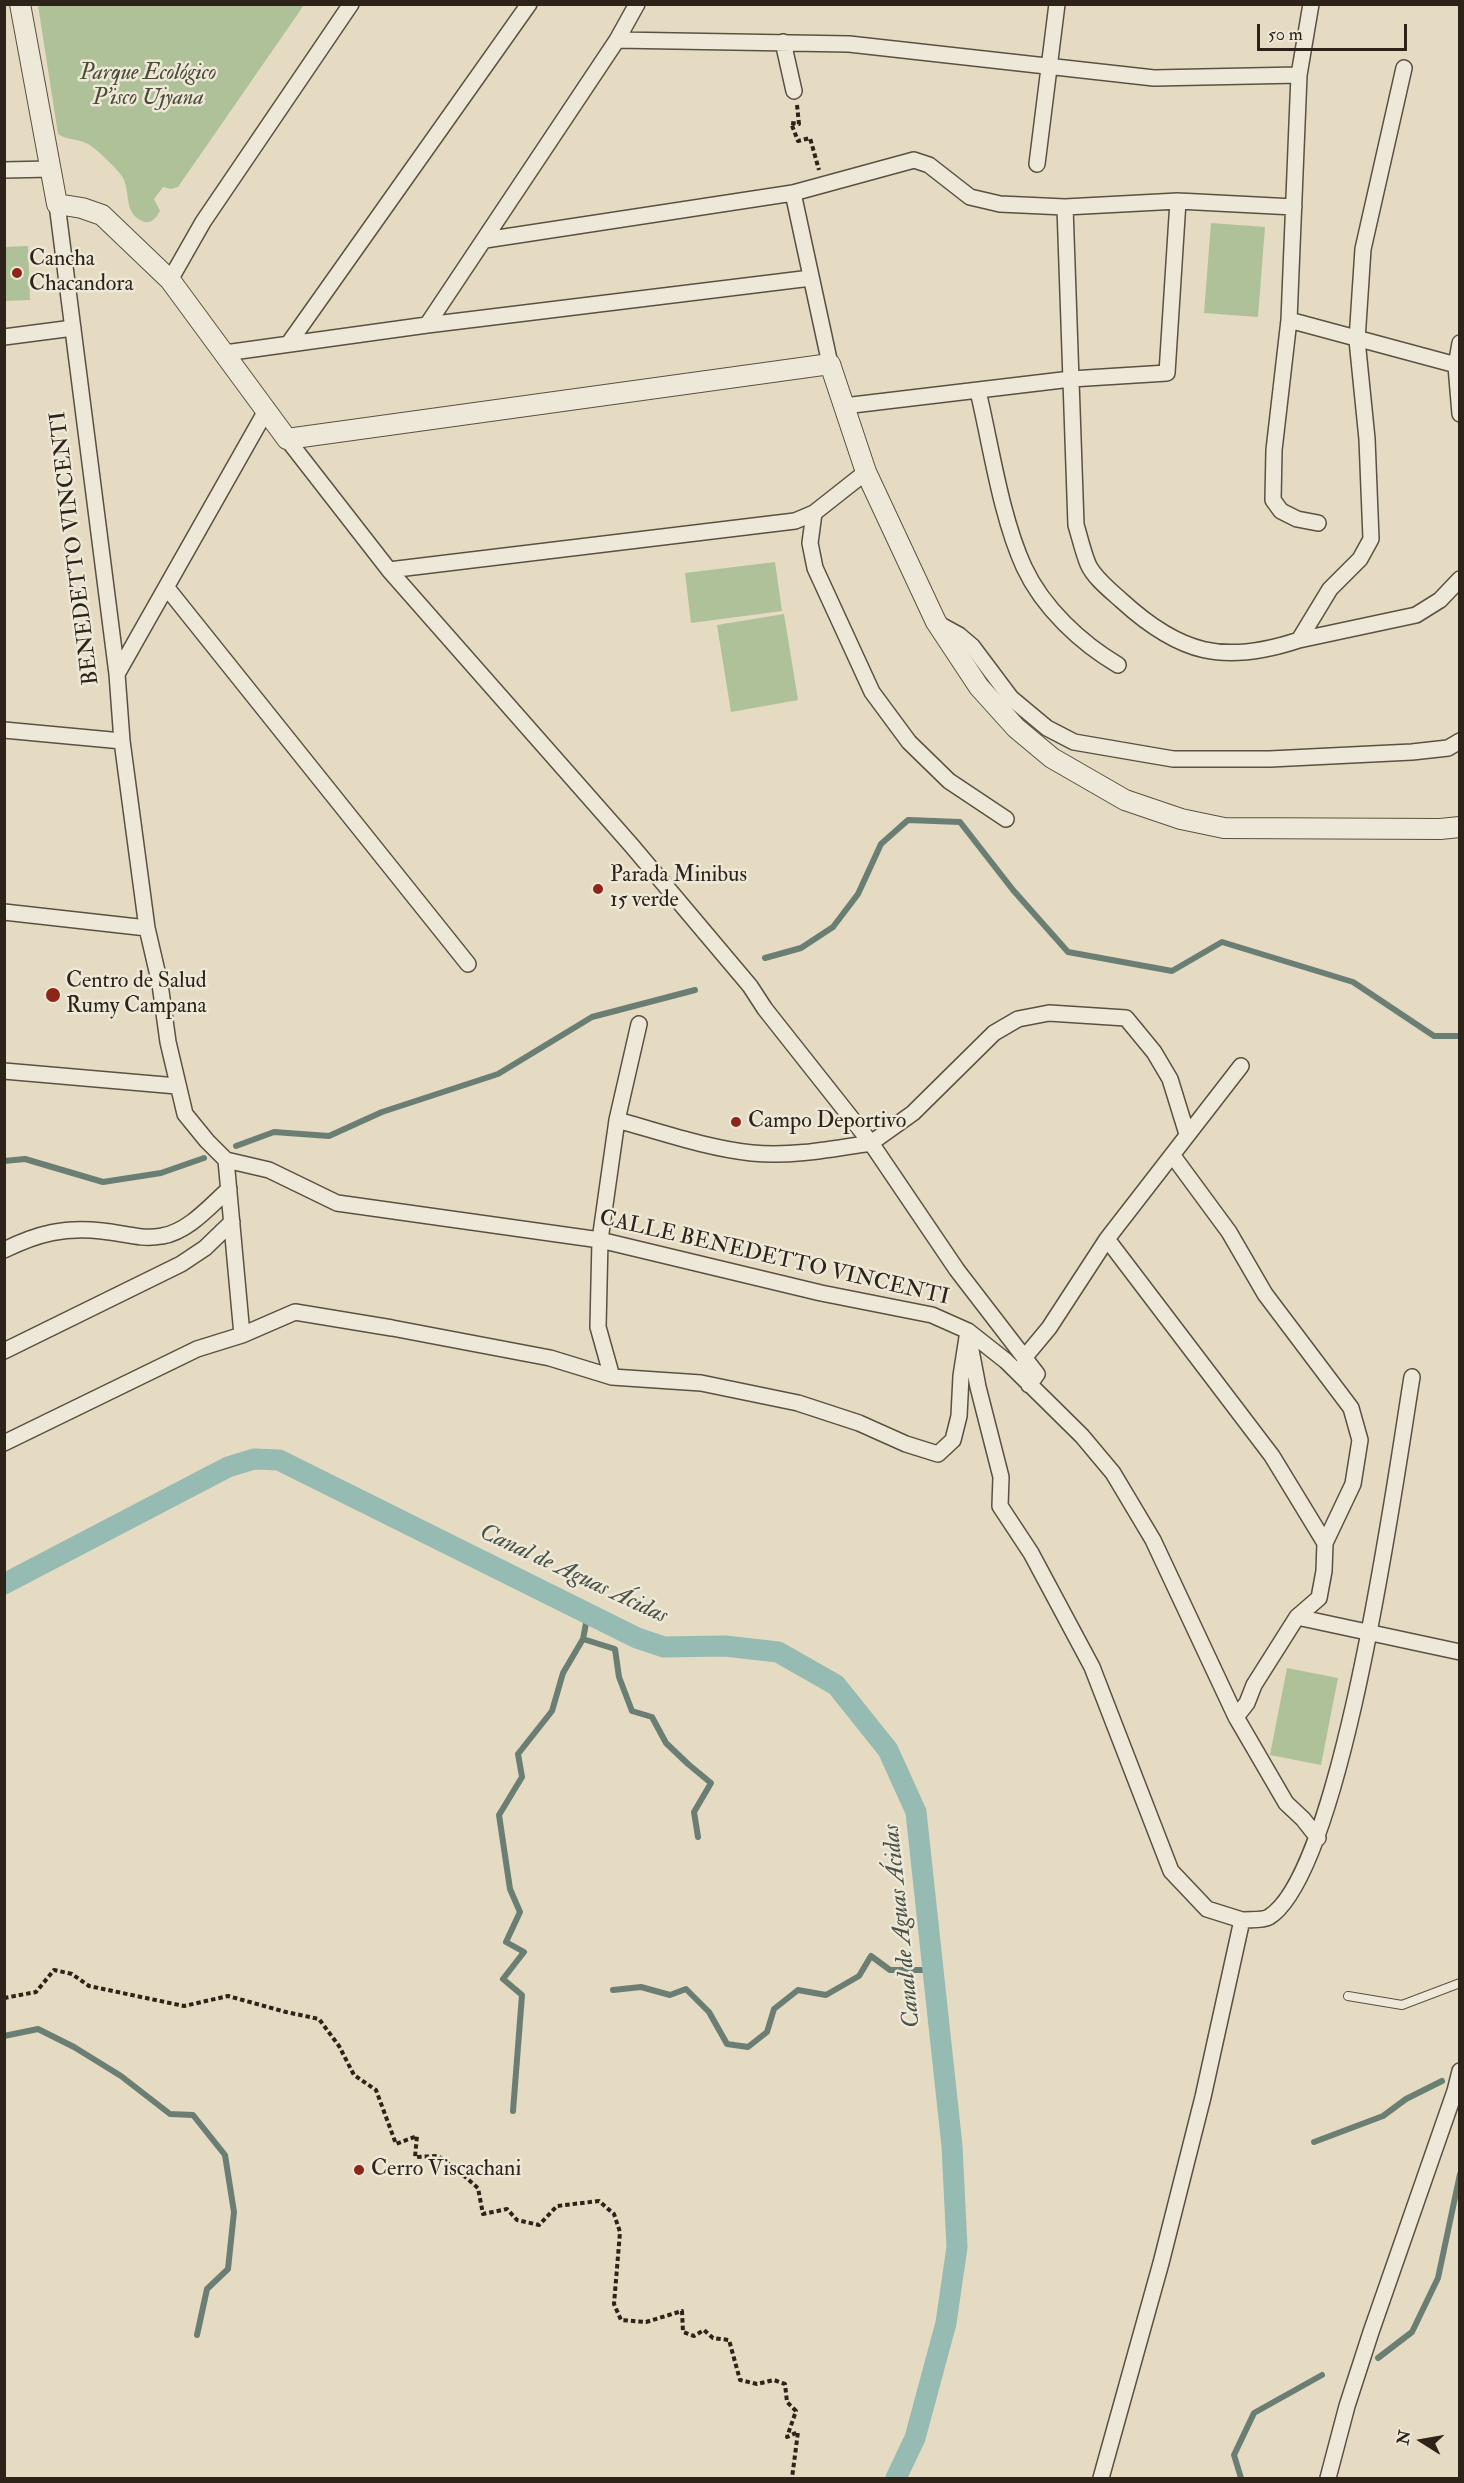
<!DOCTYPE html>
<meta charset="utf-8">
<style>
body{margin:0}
#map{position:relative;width:1464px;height:2483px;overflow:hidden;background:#e4dbc2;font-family:"IM FELL Double Pica",serif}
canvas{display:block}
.frame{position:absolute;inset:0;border:6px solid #2d2318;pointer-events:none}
.north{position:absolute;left:1392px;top:2411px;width:60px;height:60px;-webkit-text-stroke:4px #ede8d7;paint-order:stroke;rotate:281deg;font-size:16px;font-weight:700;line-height:24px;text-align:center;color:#2d2318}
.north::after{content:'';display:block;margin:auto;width:21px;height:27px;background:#2d2318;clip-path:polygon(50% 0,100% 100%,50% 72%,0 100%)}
.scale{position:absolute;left:1257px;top:24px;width:150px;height:27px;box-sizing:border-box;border:3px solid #2d2318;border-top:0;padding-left:8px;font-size:18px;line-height:21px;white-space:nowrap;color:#2d2318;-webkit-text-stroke:4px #ede8d7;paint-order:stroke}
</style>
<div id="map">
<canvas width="1464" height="2483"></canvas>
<div class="frame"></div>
<div class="north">N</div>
<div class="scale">50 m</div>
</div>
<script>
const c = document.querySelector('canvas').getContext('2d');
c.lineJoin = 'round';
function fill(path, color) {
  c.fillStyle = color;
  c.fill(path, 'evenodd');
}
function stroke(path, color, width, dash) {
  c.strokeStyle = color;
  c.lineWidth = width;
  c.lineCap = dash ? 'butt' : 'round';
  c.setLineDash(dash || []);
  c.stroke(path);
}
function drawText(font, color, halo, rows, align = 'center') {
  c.font = font + ' "IM FELL Double Pica",serif';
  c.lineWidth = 5;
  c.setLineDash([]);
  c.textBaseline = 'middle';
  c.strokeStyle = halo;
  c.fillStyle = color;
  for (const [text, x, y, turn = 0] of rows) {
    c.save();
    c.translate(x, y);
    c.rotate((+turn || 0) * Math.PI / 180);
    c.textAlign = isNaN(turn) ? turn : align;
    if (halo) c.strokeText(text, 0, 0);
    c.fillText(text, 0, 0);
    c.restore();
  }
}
fill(new Path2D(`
 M38,5V4L304,5L178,187L171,189L163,187L154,199L160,211C156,218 151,225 142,221C123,213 131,190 122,176C116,168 97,149 88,144C80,139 67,140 58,134Z
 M1211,223L1265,227L1258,317L1204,313Z
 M28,246L30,300L5,301V247Z
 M775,562L782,611L691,623L685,573Z
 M784,614L798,700L731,712L717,625Z
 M1287,1668L1338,1678L1321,1765L1270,1755Z`), '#aec198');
stroke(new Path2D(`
 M765,958L801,948L833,927L858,894L881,844L908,820L960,822L1013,890L1068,952L1172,971L1222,942L1353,982L1434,1036H1460
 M236,1146L274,1132L329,1136L382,1112L498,1074L592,1017L695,990
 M4,1161L25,1159L103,1182L161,1173L204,1158
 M583,1639L615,1649L619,1677L632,1711L652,1717L666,1743L688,1764L711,1783L694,1812L698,1837
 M613,1990L641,1987L670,1995L686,1989L709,2012L727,2044L748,2047L767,2032L774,2009L798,1990L826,1995L859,1976L871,1956L890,1970H933
 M4,2036L38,2029L74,2047L121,2076L170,2114L193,2115L225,2155L234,2212L228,2269L207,2289L197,2335
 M513,2111L522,1995L503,1979L524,1952L506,1942L520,1912L510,1889L499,1815L522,1777L518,1754L552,1711L563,1673L583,1639L588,1613
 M1314,2142L1383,2116L1406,2099L1442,2081
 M1378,2358L1412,2332L1438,2278L1460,2174
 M1241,2478L1234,2455L1254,2413L1322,2375`), '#6b7e74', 6);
stroke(new Path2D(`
 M4,1584L228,1467L254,1459L279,1460L637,1638L664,1647L725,1646L778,1652L836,1685L888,1750L916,1812L952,2146L957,2247L946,2323L915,2438L896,2478`), '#95bbb2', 21);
const service = new Path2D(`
 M1348,1996L1402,2005L1460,1983`);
const minor = new Path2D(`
 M1311,4L1299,75L1289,320L1274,450L1273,500L1281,511L1297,519L1318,523
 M617,40L849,44L1154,78L1299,75
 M783,42L794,91
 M1037,164L1057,4
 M4,170L51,169
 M793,193L830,364
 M57,204L117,674L122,741L147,928L160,984L168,1042L185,1114L207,1141L226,1160L269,1170L337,1203L600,1240L821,1293L932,1315L968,1331L1006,1361L1082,1436L1113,1473L1153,1540L1236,1717L1286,1803L1303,1819L1318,1838
 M1065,207L1076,525C1080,538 1083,552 1088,564C1094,578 1111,591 1122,601C1180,654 1224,665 1299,640L1330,589L1360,559L1371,539L1367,439L1357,340L1363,249L1404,68
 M485,240L793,193L914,160L929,165L970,197L1000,204L1065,207L1178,201L1294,207
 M170,280L203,222L351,4
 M1289,320L1460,366
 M427,325L617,40L637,4
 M4,337L73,328
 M289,343L529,4
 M1460,343L1456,366L1460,414
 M225,353L427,325L811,278
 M978,391C991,446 1001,517 1024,567C1043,608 1081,643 1118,665
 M844,406L1071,379L1167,373L1178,201
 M287,439L389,570L632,846L750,986L765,1009L871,1143L913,1113L994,1033L1018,1019L1049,1013L1126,1018L1154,1052L1170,1079L1187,1134
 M814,513L810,543L815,568L872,692L909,742L949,781L1006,819
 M389,570L795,521L814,513L866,472
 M167,588L468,964
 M937,623L959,635L972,646L1011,698L1047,728L1074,742L1173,759H1270L1412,752L1448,748L1460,741
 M1299,640L1416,615L1440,600L1460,579
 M117,674L267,409
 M4,730L122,741
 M4,912L147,928
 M639,1024L617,1120C661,1132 706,1148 752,1153C791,1157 832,1149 871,1143L957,1270L1037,1374L1029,1385
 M4,1071L177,1086
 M1173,1156L1229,1232L1265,1294L1351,1408L1360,1440L1353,1484L1325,1543
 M226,1160L242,1335
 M1107,1239L1272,1456L1325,1543L1324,1571L1319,1598L1297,1617
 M4,1250C39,1233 64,1227 102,1231C123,1233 141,1240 162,1236C188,1232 210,1206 229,1189
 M970,1345L978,1387L1001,1477L1000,1506L1031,1553L1092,1667L1171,1871L1207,1909L1242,1920
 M4,1351L181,1264L205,1248L232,1222
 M1024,1358L1049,1328L1107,1239L1241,1066
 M612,1377L598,1327L600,1240L617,1120
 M4,1443L197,1349L242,1335L295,1312L392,1328L550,1358L612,1377L701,1383L798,1403L859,1423L906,1444L938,1454L953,1440L959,1416L961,1376L968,1331
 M1236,1717L1247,1703L1254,1685L1297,1617L1460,1652
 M1101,2478L1161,2263L1203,2097L1242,1920C1250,1919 1262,1921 1269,1917C1343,1871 1396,1474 1412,1377
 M1328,2478L1347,2406L1371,2332L1455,2091L1460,2071`);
const tertiary = new Path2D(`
 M20,4L57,204L82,208L102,215L170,280L287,439L830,364L866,472L936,622L979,687L1016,728L1052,758L1125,800L1181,819L1224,828L1440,829L1460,827`);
stroke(service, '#5b5142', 10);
stroke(minor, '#5b5142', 18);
stroke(tertiary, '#5b5142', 22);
stroke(new Path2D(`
 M797,105L799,124L791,123L798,141L810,138L819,170
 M4,1998L36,1992L54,1970L72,1974L89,1986L184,2006L228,1996L286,2012L319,2019L339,2046L354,2075L376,2090L396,2144L417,2136L415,2157L438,2156L456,2169L478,2188L483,2214L507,2209L517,2220L539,2225L557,2206L599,2201L614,2214L620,2232L614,2304L621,2320L646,2322L682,2311L683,2332L694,2336L704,2330L713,2338L729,2340L740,2380L757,2384L774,2380L785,2384L787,2402L796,2411L787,2437L798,2432L792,2478`), '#2d2318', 4, [4.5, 3]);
stroke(service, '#ede8d7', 8);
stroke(minor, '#ede8d7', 15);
stroke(tertiary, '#ede8d7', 20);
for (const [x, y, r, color] of [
 [17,273,6,"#8f2418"],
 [598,889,6,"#8f2418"],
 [53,995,8,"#8f2418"],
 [736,1122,6,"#8f2418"],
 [359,2170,6,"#8f2418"]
]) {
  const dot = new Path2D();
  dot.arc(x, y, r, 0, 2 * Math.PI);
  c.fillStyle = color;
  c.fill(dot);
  stroke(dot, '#ede8d7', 2);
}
drawText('italic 22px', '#4d4a38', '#ede8d7', [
 ["Parque Ecológico",148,74],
 ["P'isco Ujyana",148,99]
]);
drawText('22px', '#2d2318', '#ede8d7', [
 ["Cancha",29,260],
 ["Chacandora",29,285],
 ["Parada Minibus",610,876],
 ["15 verde",610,901],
 ["Centro de Salud",66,982],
 ["Rumy Campana",66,1007],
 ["Campo Deportivo",748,1122],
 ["Cerro Viscachani",371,2170]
], 'left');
drawText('22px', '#2d2318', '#ede8d7', [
 ["BENEDETTO VINCENTI",76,548,-97],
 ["CALLE BENEDETTO VINCENTI",774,1259,13]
]);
drawText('italic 24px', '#4c5146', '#ede8d7', [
 ["Canal de Aguas Ácidas",573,1575,25],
 ["Canal de Aguas Ácidas",903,1926,-96]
]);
</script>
